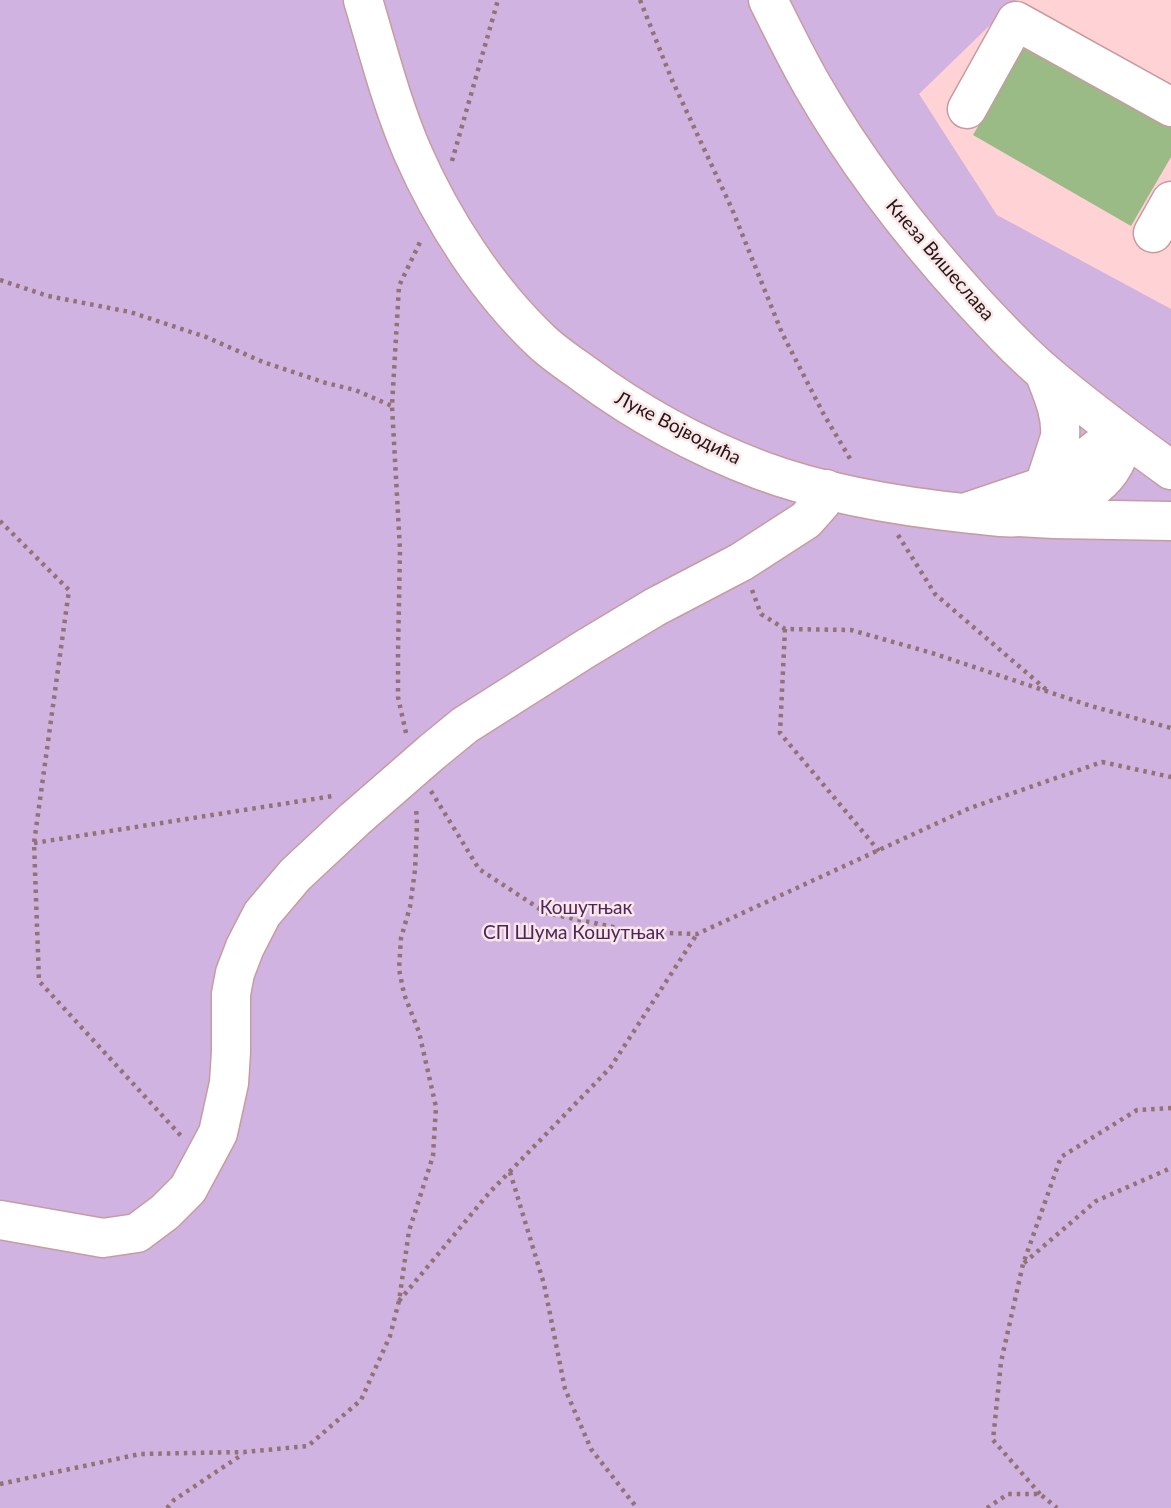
<!DOCTYPE html>
<meta charset="utf-8">
<style>
body{margin:0}
canvas{display:block;background:#ffd2d5}
</style>
<canvas width="1171" height="1508"></canvas>
<script>
const c = document.querySelector('canvas').getContext('2d');
c.lineJoin = 'round';
function fill(path, color) {
  c.fillStyle = color;
  c.fill(path, 'evenodd');
}
function stroke(path, color, width, dash) {
  c.strokeStyle = color;
  c.lineWidth = width;
  c.lineCap = dash ? 'butt' : 'round';
  c.setLineDash(dash || []);
  c.stroke(path);
}
function drawText(font, color, halo, rows, align = 'center') {
  c.font = font + ' Lato,sans-serif';
  c.lineWidth = 5;
  c.setLineDash([]);
  c.textBaseline = 'middle';
  c.strokeStyle = halo;
  c.fillStyle = color;
  for (const [text, x, y, turn = 0] of rows) {
    c.save();
    c.translate(x, y);
    c.rotate((+turn || 0) * Math.PI / 180);
    c.textAlign = isNaN(turn) ? turn : align;
    if (halo) c.strokeText(text, 0, 0);
    c.fillText(text, 0, 0);
    c.restore();
  }
}
fill(new Path2D(`
 M0,0H1016L919,94L997,215L1171,309V1508H0Z`), '#d1b3e1');
fill(new Path2D(`
 M1029,39L1171,121V157L1131,226L973,135Z`), '#9aba86');
const minor = new Path2D(`
 M363,0C378,50 391,102 412,151C442,220 487,290 542,342C555,354 570,364 584,374C638,414 697,446 760,470C824,494 903,507 972,514C987,515 1004,519 1019,517C1028,516 1036,512 1045,510C1084,498 1117,481 1123,436L1110,441L1097,449L1065,474L1044,486L964,513
 M967,109L1016,21L1171,107
 M1153,233L1171,201
 M0,1220L103,1238L137,1233L165,1212L188,1189L218,1133L229,1083L231,1052V994L235,973L245,947L262,914L295,875L355,819L432,752L465,725L585,649L655,607L741,562L806,520L821,503L826,489`);
const major = new Path2D(`
 M768,0C782,28 796,57 812,85C856,162 910,232 970,298C994,324 1018,350 1045,373C1085,407 1128,439 1171,470
 M1044,372C1052,393 1062,414 1060,437L1044,486
 M1019,517L1054,519L1171,521`);
stroke(minor, '#c79c9f', 41);
stroke(major, '#c79c9f', 41);
stroke(new Path2D(`
 M640,0L672,80L732,209L782,333L823,413L852,462
 M452,161L498,0
 M0,280L48,296L130,312L206,337L263,362L326,383L355,390L392,406
 M0,521L69,590L34,843L39,981L182,1137
 M898,535L935,594L1049,692
 M752,590L761,614L785,629L851,630L932,653L1091,706L1171,728
 M785,629L780,733L879,851
 M406,733L398,697V652L400,550L392,406L399,286L422,238
 M431,791L479,869L546,913L637,932L697,934L970,808L1102,762L1171,777
 M34,843L333,796
 M510,1172L544,1284L565,1389L591,1449L637,1508
 M1024,1263L1096,1201L1171,1168
 M399,1301L489,1193L610,1068L697,934
 M0,1484L140,1454L245,1452L308,1446L361,1400L390,1336L399,1301L409,1231L433,1156L436,1107L419,1032L404,994L399,969L401,938L410,907L415,870L417,825L416,807
 M1040,1494L993,1440L1001,1362L1023,1264L1061,1157L1137,1110L1171,1108
 M167,1508L174,1500L243,1454
 M987,1508L1008,1494H1040L1057,1508`), '#917275', 4.5, [3.5, 5]);
stroke(minor, '#fff', 38);
stroke(major, '#fff', 38);
drawText('19px', '#241416', '#f9e7e8', [
 ["Кнеза Вишеслава",940,260,49],
 ["Луке Војводића",678,428,27]
]);
drawText('19px', '#4d2360', '#f9e7e8', [
 ["Кошутњак",586,908],
 ["СП Шума Кошутњак",574,933]
]);
</script>
